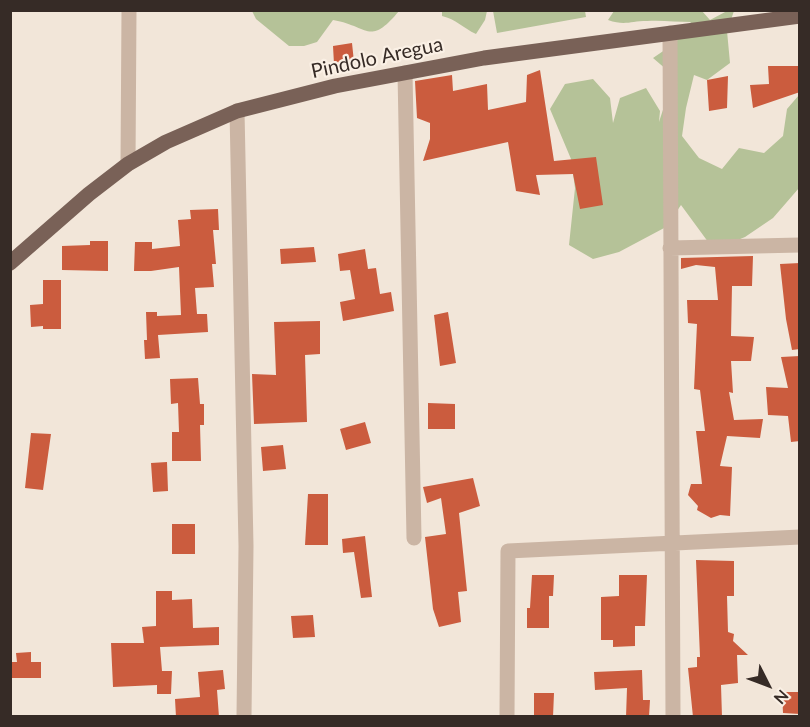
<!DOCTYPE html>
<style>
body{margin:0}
#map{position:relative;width:810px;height:727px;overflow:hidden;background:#f2e6d9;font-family:Lato,sans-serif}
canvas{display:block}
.frame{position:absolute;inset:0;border:12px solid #362b26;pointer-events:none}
.north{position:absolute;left:738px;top:655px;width:60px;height:60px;-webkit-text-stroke:4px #faf0e5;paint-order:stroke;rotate:132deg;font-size:16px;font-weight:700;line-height:24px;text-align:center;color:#362b26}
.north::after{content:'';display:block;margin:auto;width:21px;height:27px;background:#362b26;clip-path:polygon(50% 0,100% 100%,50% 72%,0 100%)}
</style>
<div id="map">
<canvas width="810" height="727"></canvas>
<div class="frame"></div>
<div class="north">N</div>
</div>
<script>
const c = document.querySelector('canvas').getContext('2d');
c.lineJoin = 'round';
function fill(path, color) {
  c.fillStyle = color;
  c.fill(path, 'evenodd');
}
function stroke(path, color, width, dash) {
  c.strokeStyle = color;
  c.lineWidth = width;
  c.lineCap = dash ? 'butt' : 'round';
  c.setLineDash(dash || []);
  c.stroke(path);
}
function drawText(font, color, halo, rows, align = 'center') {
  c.font = font + ' Lato,sans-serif';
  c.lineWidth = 4.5;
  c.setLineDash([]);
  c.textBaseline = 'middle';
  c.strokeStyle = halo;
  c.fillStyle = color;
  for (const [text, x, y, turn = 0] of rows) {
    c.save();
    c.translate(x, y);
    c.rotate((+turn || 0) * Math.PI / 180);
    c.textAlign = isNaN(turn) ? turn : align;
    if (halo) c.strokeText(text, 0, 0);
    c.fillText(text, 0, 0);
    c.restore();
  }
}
fill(new Path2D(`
 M252,11H399C369,47 369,26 333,20L317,42L304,46H289L256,19Z
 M442,11V10L487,11L485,20L476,34C463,28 456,19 442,16Z
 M493,11H585L586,17L497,33Z
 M614,11H702L710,20L727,11H734L727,31L730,63L707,80L694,75L686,108L682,136L699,158L722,169L739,148L764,153L783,136L787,109L799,95V188L773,218L745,237L714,250L681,205L666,227L619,252L593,259L569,245L575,188L571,159L550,109L565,84L593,79L610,98L613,123L620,98L646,88L660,111L659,122L674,76L653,58L675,43L691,22C676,22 662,20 647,21C630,21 625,26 608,20Z`), '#b5c298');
fill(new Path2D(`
 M352,43L354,62L334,64L333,46Z
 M768,66H800V92L753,108L750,85L769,84Z
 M540,70L554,161L596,157L603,205L580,209L573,174L536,175L540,195L516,191L508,142L423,161L430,139V123L417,118L415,81L452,75L453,91L487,84L488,110L526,102L527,75Z
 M728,76L727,108L709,111L707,80Z
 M218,209L219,230H213L216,264H212L214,287L195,288L197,314H207L208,332L158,335L160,358L145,359L144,340H147L146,312H157V316L181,315L179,267L151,271H134L135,242H152V249L180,246L178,220L191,219L190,210Z
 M90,241H108V271L62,270V246L90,245Z
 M314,247L316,262L281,264L280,249Z
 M365,249L368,269L376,268L380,294L391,292L394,311L343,321L340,302L355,299L350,270L340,271L338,254Z
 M753,256L752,286H732L731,336L754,337L751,361H731L733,393L729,392L734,420L763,419L760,438L727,436L720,466L732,467L730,516L720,515L711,518L697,510L698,506L688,495L691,484H702L696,431H705L700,390L694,389L697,324L688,323L687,300H718L715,267L696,265L681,269V258Z
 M800,263V349L792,350L786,319L780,264Z
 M43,280H61V329H43V326L31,327L30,305L43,304Z
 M448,312L456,363L440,366L434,315Z
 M320,321V354L305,355L307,422L254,424L252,374L276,375L274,322Z
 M800,356V441L791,442L788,416L768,415L766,387L788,388L781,357Z
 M198,378L200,404H204V425H200L201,461H172V432H179L178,403L171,404L170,379Z
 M428,403L455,404V429H428Z
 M365,422L371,443L346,450L340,429Z
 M31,433L51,434L43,490L25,488Z
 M283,445L286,469L263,471L261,447Z
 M167,462L168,491L153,492L151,463Z
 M473,478L480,506L459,513L467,591L458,592L461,622L439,627L433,609L425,537L446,534L441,498L427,503L423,487Z
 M308,494H328V545H305Z
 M172,524H195V554H172Z
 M365,536L372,597L361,598L354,552L343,553L342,539Z
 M696,560L734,561V596H727L728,632L734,634L733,641L748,655H737L738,683L721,685L722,717H693L688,668L697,667V657H700Z
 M532,575H554L553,596H549V628H527V608H530Z
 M619,575H647L645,626H635V646L613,647V640H601V597L619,596Z
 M156,591H172V600L192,599L193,628L219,627V645L160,647L162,671H172L171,694H157V685L113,687L111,643H144L142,627L156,626Z
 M313,615L315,637L293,638L291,616Z
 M31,652V662H41V678H10V662H17L16,653Z
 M223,670L225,689L217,690L219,717H176L175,699L200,697L198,672Z
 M642,670L643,700H650L649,717H626L627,688L595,690L594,672Z
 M782,692H800V714L783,713Z
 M534,693H554L553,717H534Z`), '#cb5c3e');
stroke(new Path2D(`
 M670,33L673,716
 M405,73L414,538
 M237,111L246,546L244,716
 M128,164L129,10
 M670,248L800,245
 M507,716L508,551L800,537`), '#cbb5a4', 15);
stroke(new Path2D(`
 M10,263L89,194L128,164L166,142L237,111L335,86L484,58L800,16`), '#796157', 15);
drawText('20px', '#362b26', '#faf0e5', [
 ["Pindolo Aregua",377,58,-12]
]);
</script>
